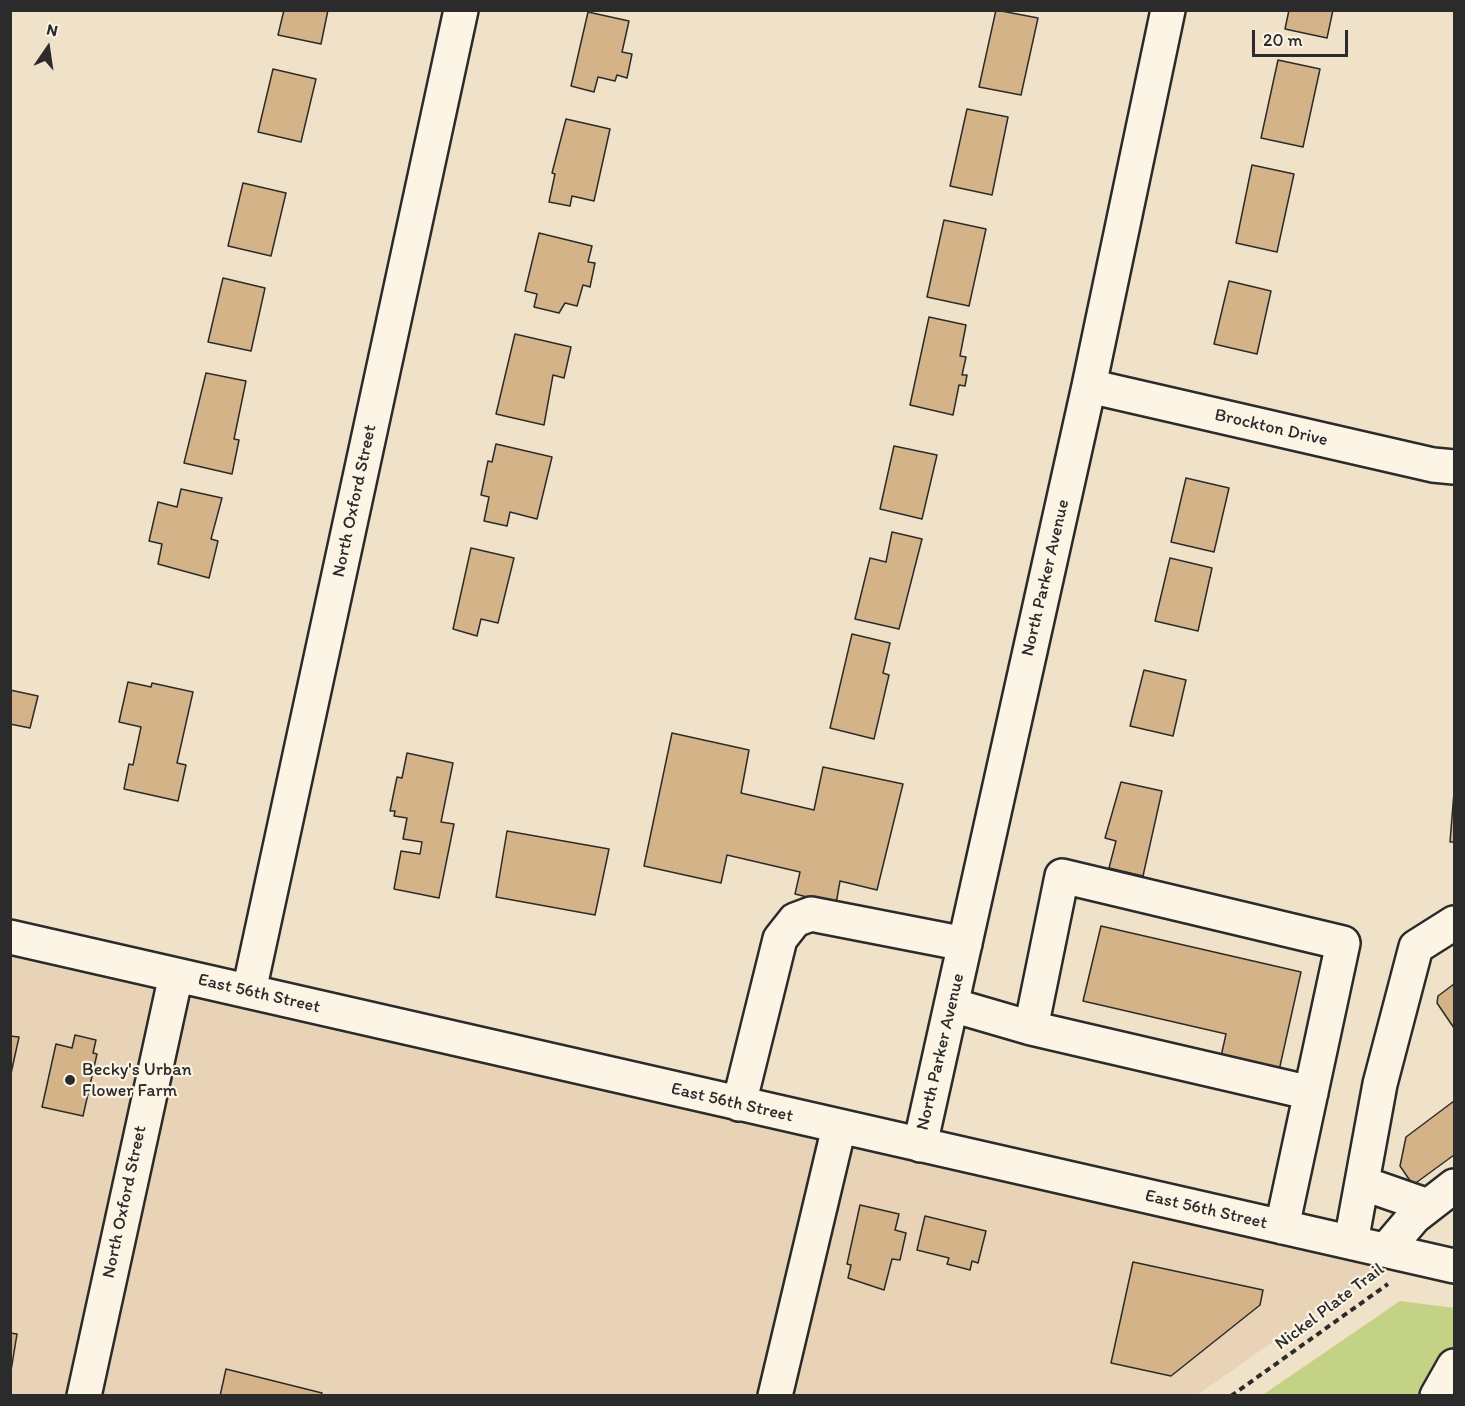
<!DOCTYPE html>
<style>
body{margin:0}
#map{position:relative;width:1465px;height:1406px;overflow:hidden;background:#f0e1c9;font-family:Itim,sans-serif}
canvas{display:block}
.frame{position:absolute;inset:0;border:12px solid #2b2b2b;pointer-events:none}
.north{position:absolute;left:18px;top:18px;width:60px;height:60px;-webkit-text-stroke:4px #fcf5e5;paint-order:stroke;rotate:13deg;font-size:16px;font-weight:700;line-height:24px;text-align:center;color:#2b2b2b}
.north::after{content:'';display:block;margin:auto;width:21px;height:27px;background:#2b2b2b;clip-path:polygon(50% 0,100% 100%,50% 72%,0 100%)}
.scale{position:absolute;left:1252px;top:30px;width:96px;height:27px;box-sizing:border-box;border:3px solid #2b2b2b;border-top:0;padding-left:8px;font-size:18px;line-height:21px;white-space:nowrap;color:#2b2b2b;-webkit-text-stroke:4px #fcf5e5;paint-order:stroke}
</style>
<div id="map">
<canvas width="1465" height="1406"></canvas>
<div class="frame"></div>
<div class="north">N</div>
<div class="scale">20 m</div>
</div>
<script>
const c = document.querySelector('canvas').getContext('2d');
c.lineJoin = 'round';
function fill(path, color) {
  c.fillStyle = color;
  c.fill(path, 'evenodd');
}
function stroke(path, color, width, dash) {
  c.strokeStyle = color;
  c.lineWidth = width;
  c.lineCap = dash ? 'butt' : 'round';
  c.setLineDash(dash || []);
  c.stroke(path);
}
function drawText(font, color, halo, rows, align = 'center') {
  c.font = font + ' Itim,sans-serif';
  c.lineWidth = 4.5;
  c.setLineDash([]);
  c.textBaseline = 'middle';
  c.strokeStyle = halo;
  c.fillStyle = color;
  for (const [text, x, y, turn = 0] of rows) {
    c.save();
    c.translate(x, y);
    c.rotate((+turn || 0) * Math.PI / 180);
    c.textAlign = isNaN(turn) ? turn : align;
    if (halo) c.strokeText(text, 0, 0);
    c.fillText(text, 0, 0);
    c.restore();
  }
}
fill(new Path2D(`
 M11,957L1378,1268L1197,1395L11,1396Z`), '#e8d3b6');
fill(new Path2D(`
 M1400,1301L1454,1308V1395L1261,1396Z`), '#c4d286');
const building = new Path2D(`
 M284,10H328L321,44L278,35Z
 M996,10L1038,18L1021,95L979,87Z
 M1289,10H1333L1327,38L1285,29Z
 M588,12L629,21L622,52L632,54L627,78L617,75L615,81L598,77L594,92L571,86Z
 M1278,60L1320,69L1303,147L1261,138Z
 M273,69L316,79L301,142L258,132Z
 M967,109L1008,117L992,195L950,186Z
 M566,119L610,129L594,201L572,196L570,206L549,202L555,174L552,173Z
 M1252,165L1294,174L1277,252L1236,243Z
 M243,183L286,193L271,256L228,246Z
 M944,220L986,229L969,306L927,297Z
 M539,233L592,246L588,262L595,263L590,287L583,285L577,306L565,303L559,313L534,307L537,294L525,291Z
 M223,278L265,288L251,351L208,342Z
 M1229,281L1271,291L1257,354L1214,344Z
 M929,317L966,325L960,356L966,357L962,375H967L965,386L959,385L953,415L910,405Z
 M515,334L571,347L564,378L553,375L544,425L496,414Z
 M206,373L246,381L234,439L239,440L232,474L184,463Z
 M496,444L552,457L537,519L510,512L507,526L484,521L489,497L481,495L488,461L492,462Z
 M894,446L937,455L922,519L880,509Z
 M1186,478L1229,488L1214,552L1171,542Z
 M181,489L222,498L211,539L218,541L209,578L158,564L162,544L149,541L158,502L177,507Z
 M892,532L922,539L899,629L855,619L870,558L886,562Z
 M471,548L514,558L498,623L481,619L477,636L453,629Z
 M1170,558L1212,568L1198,631L1155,621Z
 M852,634L890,643L883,673L889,675L874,739L830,728Z
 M1144,670L1186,680L1173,736L1130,726Z
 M128,682L151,687L152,683L193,692L177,763L186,765L178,801L124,789L129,764L133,765L141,727L119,722Z
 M10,690L38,696L30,728L10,724Z
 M672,733L749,750L741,793L814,810L823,767L903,784L877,890L840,881L836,904L795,894L800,872L727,855L721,883L644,866Z
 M407,753L453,763L441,822L454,824L439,898L394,889L401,851L420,854L422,842L403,839L407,818L394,816L395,811H390L397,777L402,778Z
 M1121,782L1162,791L1143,876L1109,868L1116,841L1105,838Z
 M1454,792V842H1450Z
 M507,831L609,849L595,915L496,897Z
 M1101,926L1301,972L1278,1075L1220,1061L1226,1034L1083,1001Z
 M1454,984V1028L1437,1003L1438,996Z
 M75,1035L96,1040L93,1053L97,1054L83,1116L42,1107L56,1044L72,1048Z
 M10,1036L19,1037L10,1078Z
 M1454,1101V1155L1413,1185L1400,1166L1406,1137Z
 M860,1205L899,1214L895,1230L906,1233L900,1260L892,1259L884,1290L848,1278L851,1265L847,1264Z
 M925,1216L986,1231L978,1263L972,1261L970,1270L947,1264L949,1258L917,1250Z
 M1133,1262L1263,1290L1260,1305L1171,1376L1111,1363Z
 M10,1333L17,1334L10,1377Z
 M226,1369L322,1393L321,1396H220Z`);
fill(building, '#d5b388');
stroke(building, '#2b2b2b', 1.5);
const minor = new Path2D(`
 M1089,386L1433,465L1454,467
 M10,937L1454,1266
 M249,991L461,10
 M952,1005L1031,1028
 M739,1104L780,939L795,920L811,914L965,944
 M920,1145L1089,386L1168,10
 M1362,1183L1428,1206
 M1282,1227L1343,943L1062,876L1031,1028L1311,1093
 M1351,1242L1380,1084L1416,947L1454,923
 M1386,1250L1414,1217L1454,1186
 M84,1396L176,975
 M775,1396L839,1127
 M1437,1396L1454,1366`);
stroke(minor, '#2b2b2b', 38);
stroke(new Path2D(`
 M1231,1396L1388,1284`), '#2b2b2b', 4, [6, 4.5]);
stroke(minor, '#fcf5e5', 33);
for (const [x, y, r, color] of [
 [70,1080,6,"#2b2b2b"]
]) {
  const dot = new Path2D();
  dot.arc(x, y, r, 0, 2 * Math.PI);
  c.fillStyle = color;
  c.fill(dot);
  stroke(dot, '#fcf5e5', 2);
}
drawText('18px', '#2b2b2b', '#fcf5e5', [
 ["Brockton Drive",1271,428,13],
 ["North Oxford Street",355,501,-78],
 ["North Parker Avenue",1046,578,-77],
 ["East 56th Street",259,994,13],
 ["North Parker Avenue",941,1052,-77],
 ["East 56th Street",732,1103,13],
 ["North Oxford Street",125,1202,-78],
 ["East 56th Street",1206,1210,13],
 ["Nickel Plate Trail",1330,1307,-37]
]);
drawText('18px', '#2b2b2b', '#fcf5e5', [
 ["Becky's Urban",82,1070],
 ["Flower Farm",82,1091]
], 'left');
</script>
